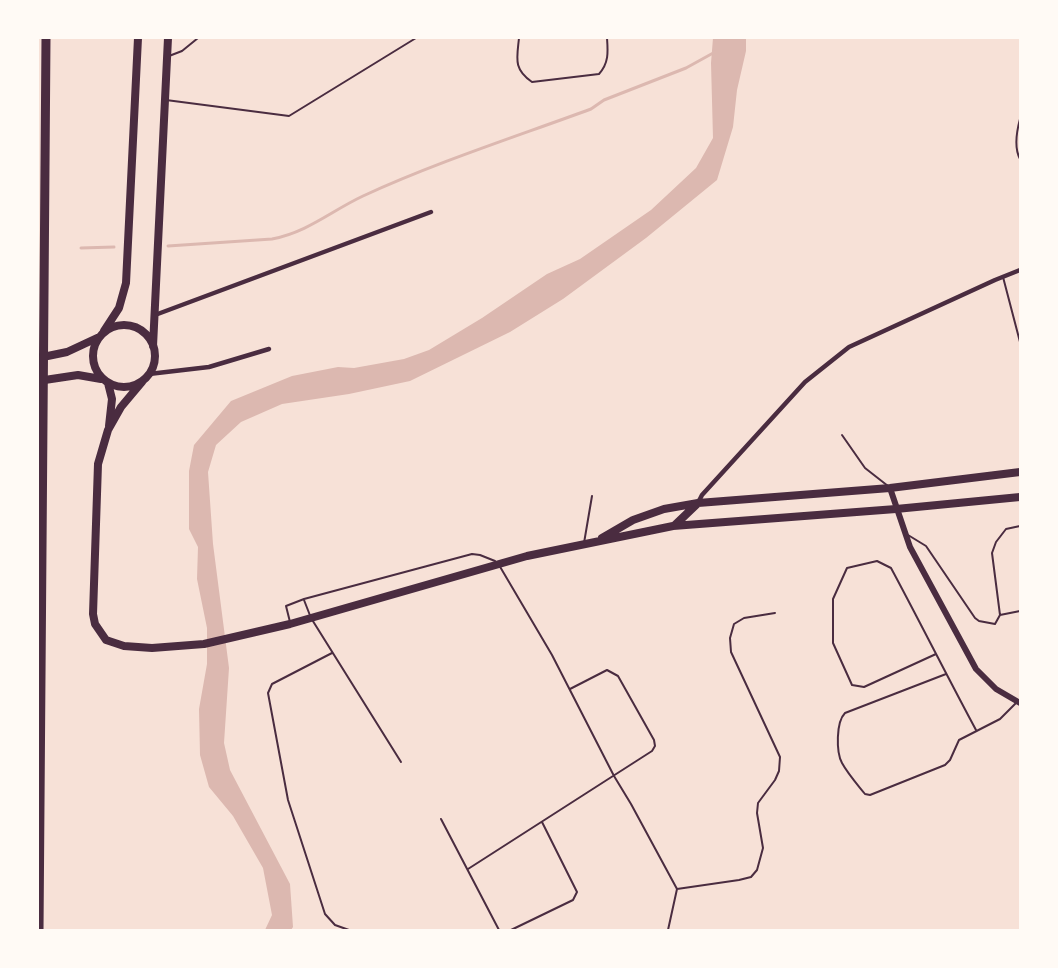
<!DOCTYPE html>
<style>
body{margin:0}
#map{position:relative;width:1058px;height:968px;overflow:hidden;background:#f7e1d7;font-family:"IBM Plex Sans",sans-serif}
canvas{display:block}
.frame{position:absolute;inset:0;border:39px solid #fffaf5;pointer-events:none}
</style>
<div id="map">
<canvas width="1058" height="968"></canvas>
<div class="frame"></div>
</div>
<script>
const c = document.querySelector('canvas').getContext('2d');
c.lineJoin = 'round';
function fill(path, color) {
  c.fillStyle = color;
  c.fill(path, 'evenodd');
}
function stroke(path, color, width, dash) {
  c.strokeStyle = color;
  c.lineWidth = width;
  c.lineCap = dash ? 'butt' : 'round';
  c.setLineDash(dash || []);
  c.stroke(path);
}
fill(new Path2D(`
 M713,38H746V51L737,90L733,127L717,180L646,238L563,299L510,332L410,381L349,394L282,404L241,422L216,445L208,472L213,544L229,668L224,743L230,770L290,884L293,927L291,930H265L272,915L263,868L233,816L209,787L200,755L199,709L207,664V628L197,579L198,547L189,529V471L194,445L231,401L292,376L338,367L354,368L404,359L429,350L482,318L547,274L580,259L651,210L696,168L713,138L711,63Z`), '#dcb8b0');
stroke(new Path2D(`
 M168,246L272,239C308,232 331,211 363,196C437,162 515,137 591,109L604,100L686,68L715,52
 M81,248L114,247`), '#dcb8b0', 3);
stroke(new Path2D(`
 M519,38C517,58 513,69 532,82L599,74C609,63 608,52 607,38
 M169,56L182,51L198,38
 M166,100L289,116L416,38
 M1020,119C1017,130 1014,148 1020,159
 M1003,277L1020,342
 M842,435L865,468L888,486
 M908,535L926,546L975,618L979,621L995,624L1000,615L992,553L996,542L1006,529L1020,526
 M584,543L592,496
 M499,565L552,655L614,776L631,804L677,889L668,930
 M304,600L311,618L401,762
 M1000,615L1020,611
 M290,622L286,606L304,599L472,554L480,555L495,561
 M332,653L272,684L268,693L288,800L325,914L335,925L349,930
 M936,654L864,687L852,685L833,643V599L847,568L877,561L891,568C920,622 947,676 976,730
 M946,674L845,713C836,722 836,752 842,763C848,774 857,784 865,794L870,795L945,765L950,760L959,740L1000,719L1016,703
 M441,819L499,930
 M468,869L652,751L655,746L654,740L618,676L607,670L570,689
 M677,889L739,880L751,877L757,870L763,848L757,813L758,803L775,780L779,771L780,757L731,652L730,638L734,624L744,618L775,613
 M511,930L573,900L577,892L542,822`), '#4a2c40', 2);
stroke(new Path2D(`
 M155,315L431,212
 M149,374L209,367L269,349
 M698,503L702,495L805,382L849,347L995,280L1020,270`), '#4a2c40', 4.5);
stroke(new Path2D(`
 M890,488L910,547L976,669L996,689L1020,703`), '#4a2c40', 6);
stroke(new Path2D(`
 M93 356a31 31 0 1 1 62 0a31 31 0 1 1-62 0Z
 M104,331L119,308L126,283L138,38
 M153,346L168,38
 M38,358L67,352L97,338
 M38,381L78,375L101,379
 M142,382L121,407L108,430L98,464L93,614L95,624L106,640L124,646L152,648L204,644L290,624L527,556L673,526L896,509L1020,497
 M108,383L112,399L109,426
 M675,525L698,503
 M602,538L633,520L664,509L698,503L890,488L1020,472`), '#4a2c40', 8);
stroke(new Path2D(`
 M39,930L46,38`), '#4a2c40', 9);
</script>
